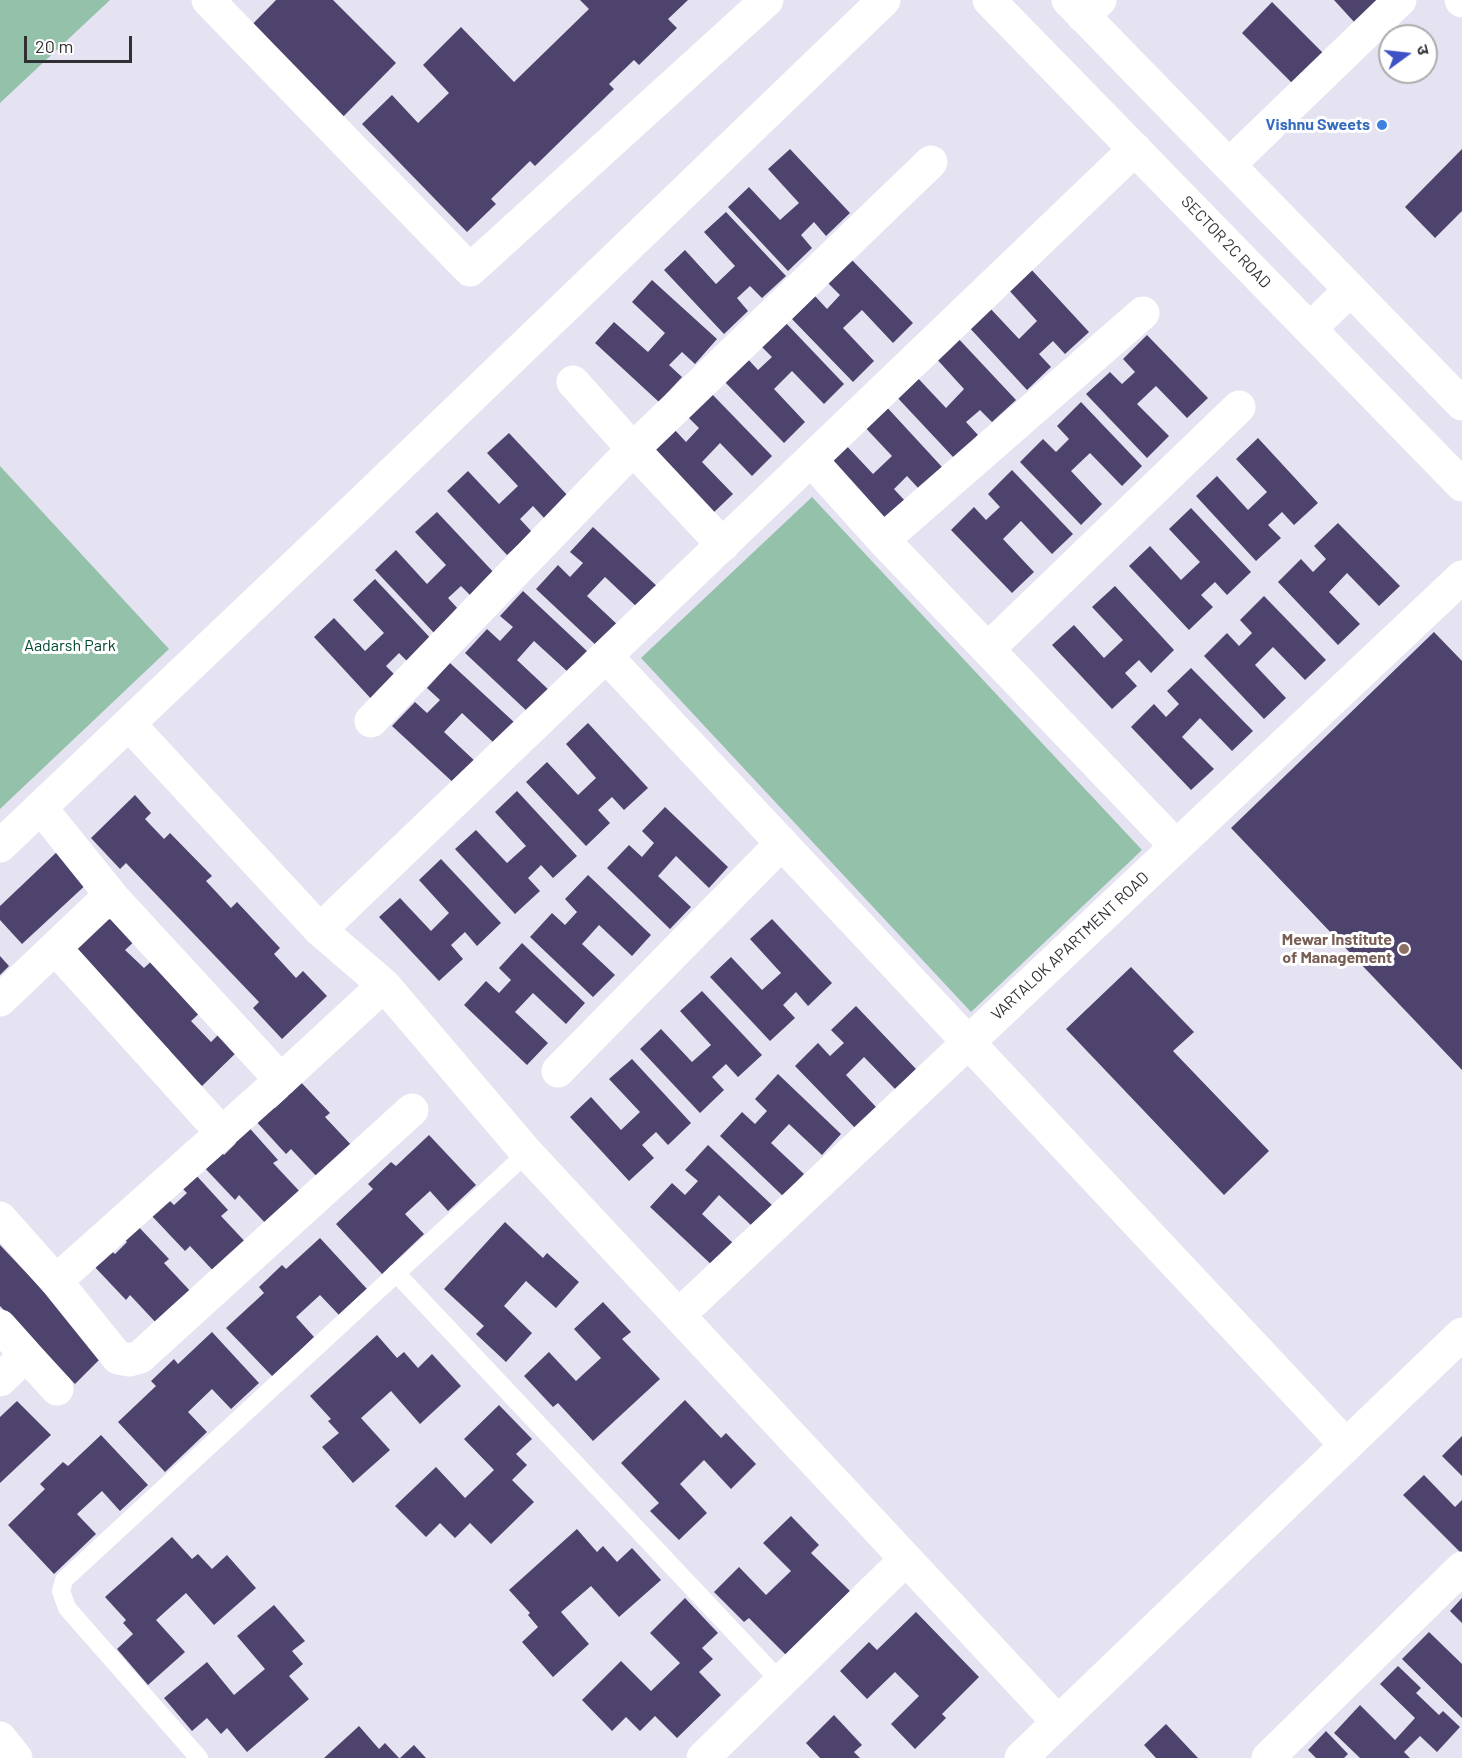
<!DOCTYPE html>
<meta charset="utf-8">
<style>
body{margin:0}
#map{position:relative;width:1462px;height:1758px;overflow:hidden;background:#e5e3f1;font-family:Barlow,"Noto Sans Devanagari",sans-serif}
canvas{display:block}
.north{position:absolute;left:1378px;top:24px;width:60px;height:60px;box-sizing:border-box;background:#fff;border:2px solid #acacae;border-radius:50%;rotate:75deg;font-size:16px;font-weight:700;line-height:24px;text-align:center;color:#302f34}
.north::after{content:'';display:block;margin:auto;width:21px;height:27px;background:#3e52c5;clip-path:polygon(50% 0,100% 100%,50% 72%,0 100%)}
.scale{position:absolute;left:24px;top:36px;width:108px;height:27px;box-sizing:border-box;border:3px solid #302f34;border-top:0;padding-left:8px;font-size:18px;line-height:21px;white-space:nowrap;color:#302f34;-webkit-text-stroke:4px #fff;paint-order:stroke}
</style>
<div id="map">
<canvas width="1462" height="1758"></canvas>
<div class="north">उ</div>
<div class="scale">20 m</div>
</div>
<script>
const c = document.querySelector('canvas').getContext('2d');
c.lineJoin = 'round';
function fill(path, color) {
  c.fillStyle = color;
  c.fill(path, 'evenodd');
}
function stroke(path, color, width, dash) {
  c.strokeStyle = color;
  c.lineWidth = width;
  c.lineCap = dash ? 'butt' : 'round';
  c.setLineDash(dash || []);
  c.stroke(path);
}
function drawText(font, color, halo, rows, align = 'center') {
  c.font = font + ' Barlow,sans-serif';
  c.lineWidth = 6;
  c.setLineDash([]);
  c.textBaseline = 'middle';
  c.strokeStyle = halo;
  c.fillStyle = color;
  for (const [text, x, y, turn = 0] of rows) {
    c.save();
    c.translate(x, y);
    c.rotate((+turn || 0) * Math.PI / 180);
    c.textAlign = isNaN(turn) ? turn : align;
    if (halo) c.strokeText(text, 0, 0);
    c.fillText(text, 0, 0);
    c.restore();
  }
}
fill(new Path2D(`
 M0,0H110L0,103Z
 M0,466L169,649L0,809Z
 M812,497L1142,850L971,1012L641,658Z`), '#93c1a9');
fill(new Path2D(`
 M276,0H333L396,63L334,126L242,35Z
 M580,0H688L668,19L677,28L639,65L634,60L609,84L614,89L535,166L530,161L491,199L496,204L467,232L362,124L392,95L418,123L449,93L423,65L461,27L514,82L589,9Z
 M1334,0H1377L1355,23Z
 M1272,2L1324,54L1293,84L1242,33Z
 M790,149L850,213L826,236L814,222L801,235L812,248L788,271L728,207L749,187L780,220L799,203L768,169Z
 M1462,149V211L1435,238L1405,207Z
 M726,212L786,276L762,298L750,286L737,298L748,311L724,334L664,270L685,250L716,284L735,266L704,232Z
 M852,260L913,323L893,343L862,310L843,328L874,361L853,382L792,319L815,296L827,309L840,295L828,283Z
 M1029,267L1089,332L1065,354L1053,341L1039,354L1051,367L1027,390L967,325L988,306L1019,339L1037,321L1007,288Z
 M652,280L717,339L695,364L682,352L669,365L682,377L659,402L595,343L614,322L648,352L665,333L632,302Z
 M784,321L844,384L824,404L792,371L774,389L805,422L784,443L723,380L746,357L758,370L772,357L759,344Z
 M1147,335L1208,398L1187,418L1156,386L1137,404L1169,436L1147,458L1086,394L1110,372L1122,384L1135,372L1123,359Z
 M956,336L1016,400L992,422L980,410L966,422L978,435L954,458L894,394L915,375L946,408L964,389L934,356Z
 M711,393L772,456L752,476L720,443L702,462L733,494L711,515L650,452L674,429L686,442L699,428L687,416Z
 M1081,402L1142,466L1122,486L1090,453L1071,471L1102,504L1081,525L1020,462L1043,439L1056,452L1069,439L1057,426Z
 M883,403L942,467L919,489L907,476L894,489L906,502L881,525L821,461L842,441L873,474L892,456L861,423Z
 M509,433L569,497L545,519L533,506L520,519L532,532L507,555L447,491L468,471L499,504L518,486L487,453Z
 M1258,438L1318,503L1294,525L1282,512L1268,525L1281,538L1256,561L1196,496L1217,476L1248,510L1267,492L1236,459Z
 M1012,470L1073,534L1052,554L1021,521L1003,539L1034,572L1012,593L951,530L974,507L986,520L1000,507L988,494Z
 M1191,508L1251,572L1227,595L1215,582L1201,595L1213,607L1189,630L1129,566L1150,546L1181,580L1200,562L1169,529Z
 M437,512L497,576L473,598L461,586L448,598L460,611L435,634L375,570L396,550L427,584L446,565L415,532Z
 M1338,523L1400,586L1379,606L1347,573L1329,592L1360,624L1338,645L1278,582L1301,559L1313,572L1326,559L1314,546Z
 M593,527L658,587L638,608L605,577L587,596L620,627L600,649L536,589L558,565L570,577L583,563L570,552Z
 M375,579L435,643L412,666L399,653L386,666L398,678L374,702L314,637L334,618L365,651L384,633L353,600Z
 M1115,586L1174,650L1151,673L1139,660L1125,673L1137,686L1112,709L1052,645L1074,625L1104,658L1123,640L1092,607Z
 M523,591L587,651L568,672L534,641L517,660L550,691L529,713L465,653L487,629L500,641L513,627L500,616Z
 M1264,596L1326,660L1305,680L1273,647L1255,665L1286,698L1264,719L1204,656L1227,633L1239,646L1252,633L1240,620Z
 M1434,632L1462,661V1070L1231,828Z
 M450,663L515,723L495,744L462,713L444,732L477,763L457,786L392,726L415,702L427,713L440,700L427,688Z
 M1191,668L1253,731L1232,751L1200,718L1182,737L1214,769L1191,790L1131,727L1154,704L1166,717L1179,704L1167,691Z
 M588,723L648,788L624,810L612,797L598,810L610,823L586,846L526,782L547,762L578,795L596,778L566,744Z
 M517,791L577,856L553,878L541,865L528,878L540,891L515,914L455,849L476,830L507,863L526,846L495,812Z
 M135,795L151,813L145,819L164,839L170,833L212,876L206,881L231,908L237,902L280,948L274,954L296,978L303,971L327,996L282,1039L253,1008L259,1002L126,863L120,869L91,838Z
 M665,807L728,867L709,888L676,856L658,876L691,907L670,929L607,868L629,845L642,857L654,843L642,831Z
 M60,849L90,881L22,944L0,920V906Z
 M441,859L501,923L477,946L465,932L451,945L463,959L439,981L379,917L400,898L431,931L449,913L419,880Z
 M588,875L651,935L632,956L599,925L582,944L615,975L593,997L530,937L552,913L565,925L577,912L565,899Z
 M112,913L137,939L125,950L144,968L155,958L204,1009L191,1021L211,1042L223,1030L241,1048L202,1086L167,1054L170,1051L150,1030L70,953Z
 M772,919L832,983L808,1006L796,992L783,1005L795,1018L770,1041L710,977L731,957L762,990L781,973L750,939Z
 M522,943L585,1003L566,1024L533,993L515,1012L548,1043L527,1065L464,1005L486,981L499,993L511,980L499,968Z
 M0,956L9,966L0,975Z
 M1131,967L1194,1032L1173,1051L1269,1151L1224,1195L1066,1029Z
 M702,991L762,1055L738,1077L726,1064L712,1077L724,1090L700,1113L640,1049L661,1029L692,1062L711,1045L680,1011Z
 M856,1006L916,1069L896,1090L864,1057L846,1075L877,1108L856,1129L795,1066L818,1043L830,1056L844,1043L831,1030Z
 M632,1059L691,1123L668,1145L656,1132L642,1145L654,1158L629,1181L570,1117L591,1097L621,1130L640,1112L609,1079Z
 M778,1074L841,1134L822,1155L789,1124L771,1143L804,1174L783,1196L720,1136L742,1112L755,1124L767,1111L755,1099Z
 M296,1077L330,1113L325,1117L354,1148L320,1180L291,1149L286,1154L253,1118L269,1102L275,1108L288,1096L282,1090Z
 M245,1123L278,1160L273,1163L303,1195L269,1227L239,1195L235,1200L201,1164L218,1148L224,1155L236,1143L231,1136Z
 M429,1135L476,1185L448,1211L430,1191L405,1214L424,1234L382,1274L336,1224L373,1189L368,1184L391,1162L396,1166Z
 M708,1145L772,1205L752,1226L719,1195L702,1214L735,1245L714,1267L650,1207L672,1183L685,1195L698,1181L685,1170Z
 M195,1174L228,1210L221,1216L250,1247L219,1277L190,1246L185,1251L151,1215L168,1199L174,1205L187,1193L181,1187Z
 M505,1222L543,1258L547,1253L579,1282L556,1308L526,1281L504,1306L532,1333L506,1362L476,1334L484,1326L444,1289Z
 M135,1223L169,1259L164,1263L193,1294L159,1326L130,1295L126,1300L92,1264L108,1248L115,1254L127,1242L121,1236Z
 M320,1238L367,1289L339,1315L320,1295L296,1317L314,1337L273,1377L226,1328L264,1293L259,1287L282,1265L286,1269Z
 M0,1245L104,1355L75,1384L0,1306Z
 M603,1302L631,1332L622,1339L660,1379L593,1441L558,1403L553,1407L524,1376L549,1352L576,1381L601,1358L574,1329Z
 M212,1332L259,1383L231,1409L212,1389L188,1412L207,1432L165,1472L118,1422L156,1386L151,1381L174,1359L178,1364Z
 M377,1335L397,1358L404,1352L418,1368L432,1354L461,1386L420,1424L391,1391L361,1418L390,1450L353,1483L322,1447L339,1433L328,1421L331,1419L310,1396Z
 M685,1400L721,1438L726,1433L756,1464L731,1489L704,1460L680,1484L707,1513L679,1540L650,1511L659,1503L621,1463Z
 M17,1401L51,1435L0,1483V1417Z
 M499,1405L532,1439L516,1454L527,1465L512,1480L534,1502L491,1544L470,1523L455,1538L440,1523L426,1537L395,1506L436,1467L465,1498L494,1470L464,1439Z
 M101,1435L148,1485L120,1511L102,1491L77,1514L96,1534L54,1574L8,1525L45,1489L40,1484L63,1462L68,1466Z
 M1462,1436V1476L1442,1456Z
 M1424,1475L1455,1507L1462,1500V1554L1403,1495Z
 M791,1516L819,1545L811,1553L850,1591L786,1655L749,1618L744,1622L714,1592L739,1567L766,1595L791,1571L763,1543Z
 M577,1529L597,1552L603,1546L617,1562L632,1548L661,1580L619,1617L591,1586L561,1612L589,1644L553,1677L522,1642L538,1627L528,1615L530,1613L509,1590Z
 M172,1537L192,1559L198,1554L212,1569L227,1555L256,1588L214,1625L186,1593L156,1620L185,1652L148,1685L117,1649L133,1634L123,1623L126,1620L105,1597Z
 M685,1598L718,1633L702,1648L713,1659L699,1672L721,1695L677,1738L655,1716L640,1731L626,1717L612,1731L582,1700L621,1661L651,1691L680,1663L650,1633Z
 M1462,1598V1623L1450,1611Z
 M274,1605L305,1641L292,1651L303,1664L289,1676L309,1699L247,1752L227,1728L221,1734L207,1718L192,1731L164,1698L207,1662L234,1695L265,1669L237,1636Z
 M916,1612L979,1677L942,1714L946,1718L915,1749L891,1724L919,1696L895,1672L867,1699L840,1671L869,1642L877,1650Z
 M1429,1632L1462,1664V1718L1402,1659Z
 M1398,1666L1421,1688L1416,1693L1439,1715L1443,1711L1460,1727L1437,1752L1420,1736L1404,1752L1410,1758H1360L1334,1733L1360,1705L1395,1740L1415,1718L1380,1684Z
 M834,1715L862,1745L854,1752L860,1758H820L806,1743Z
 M1166,1724L1198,1758H1156L1144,1745Z
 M359,1726L379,1749L385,1743L399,1758H324Z
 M1326,1731L1348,1754L1344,1758H1316L1308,1750Z
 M414,1745L426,1758H400Z`), '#4d436d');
stroke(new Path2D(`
 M396,1273L781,1682
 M199,1758L67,1608L61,1591L64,1580L527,1153`), '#fff', 18);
stroke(new Path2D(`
 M208,0L470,270L767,0
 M1461,0L1462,1
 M1083,16L1100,0
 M1229,165L1400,0
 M573,382L633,449L723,545
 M811,460L883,540L1176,846
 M883,540L1143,313
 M989,648L1239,407
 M606,656L1346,1445
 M371,721L633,449L931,162
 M129,724L320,930L384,985L527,1153L1058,1722
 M41,808L115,900
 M320,930L1135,149
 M55,948L222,1133
 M0,1000L100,905L115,900L281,1080
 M558,1071L782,843
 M0,1218L56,1281L118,1358L129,1360L140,1357L412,1110
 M56,1281L281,1080L384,985
 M679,1315L1462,577
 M0,1326L26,1355L0,1380
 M26,1355L57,1389
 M0,1738L16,1758
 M703,1758L906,1559
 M1021,1758L1462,1334
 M1268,1758L1462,1568`), '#fff', 33);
stroke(new Path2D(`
 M989,0L1462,485
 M1068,0L1462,404
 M1310,329L1350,290
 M0,846L361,503L884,0`), '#fff', 33);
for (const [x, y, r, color] of [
 [1382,125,6,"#3f7fe0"],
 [1404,949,6,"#8d6e63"]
]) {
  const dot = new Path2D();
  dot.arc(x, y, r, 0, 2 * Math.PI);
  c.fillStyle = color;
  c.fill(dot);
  stroke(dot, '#fff', 2);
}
drawText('bold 16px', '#366cbe', '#fff', [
 ["Vishnu Sweets",1370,125]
], 'right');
drawText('16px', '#302f34', '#fff', [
 ["SECTOR 2C ROAD",1226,242,46],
 ["VARTALOK APARTMENT ROAD",1070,946,-43]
]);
drawText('16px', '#004a30', '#fff', [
 ["Aadarsh Park",70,646]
]);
drawText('bold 16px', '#785e54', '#fff', [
 ["Mewar Institute",1392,940],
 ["of Management",1392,958]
], 'right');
</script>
